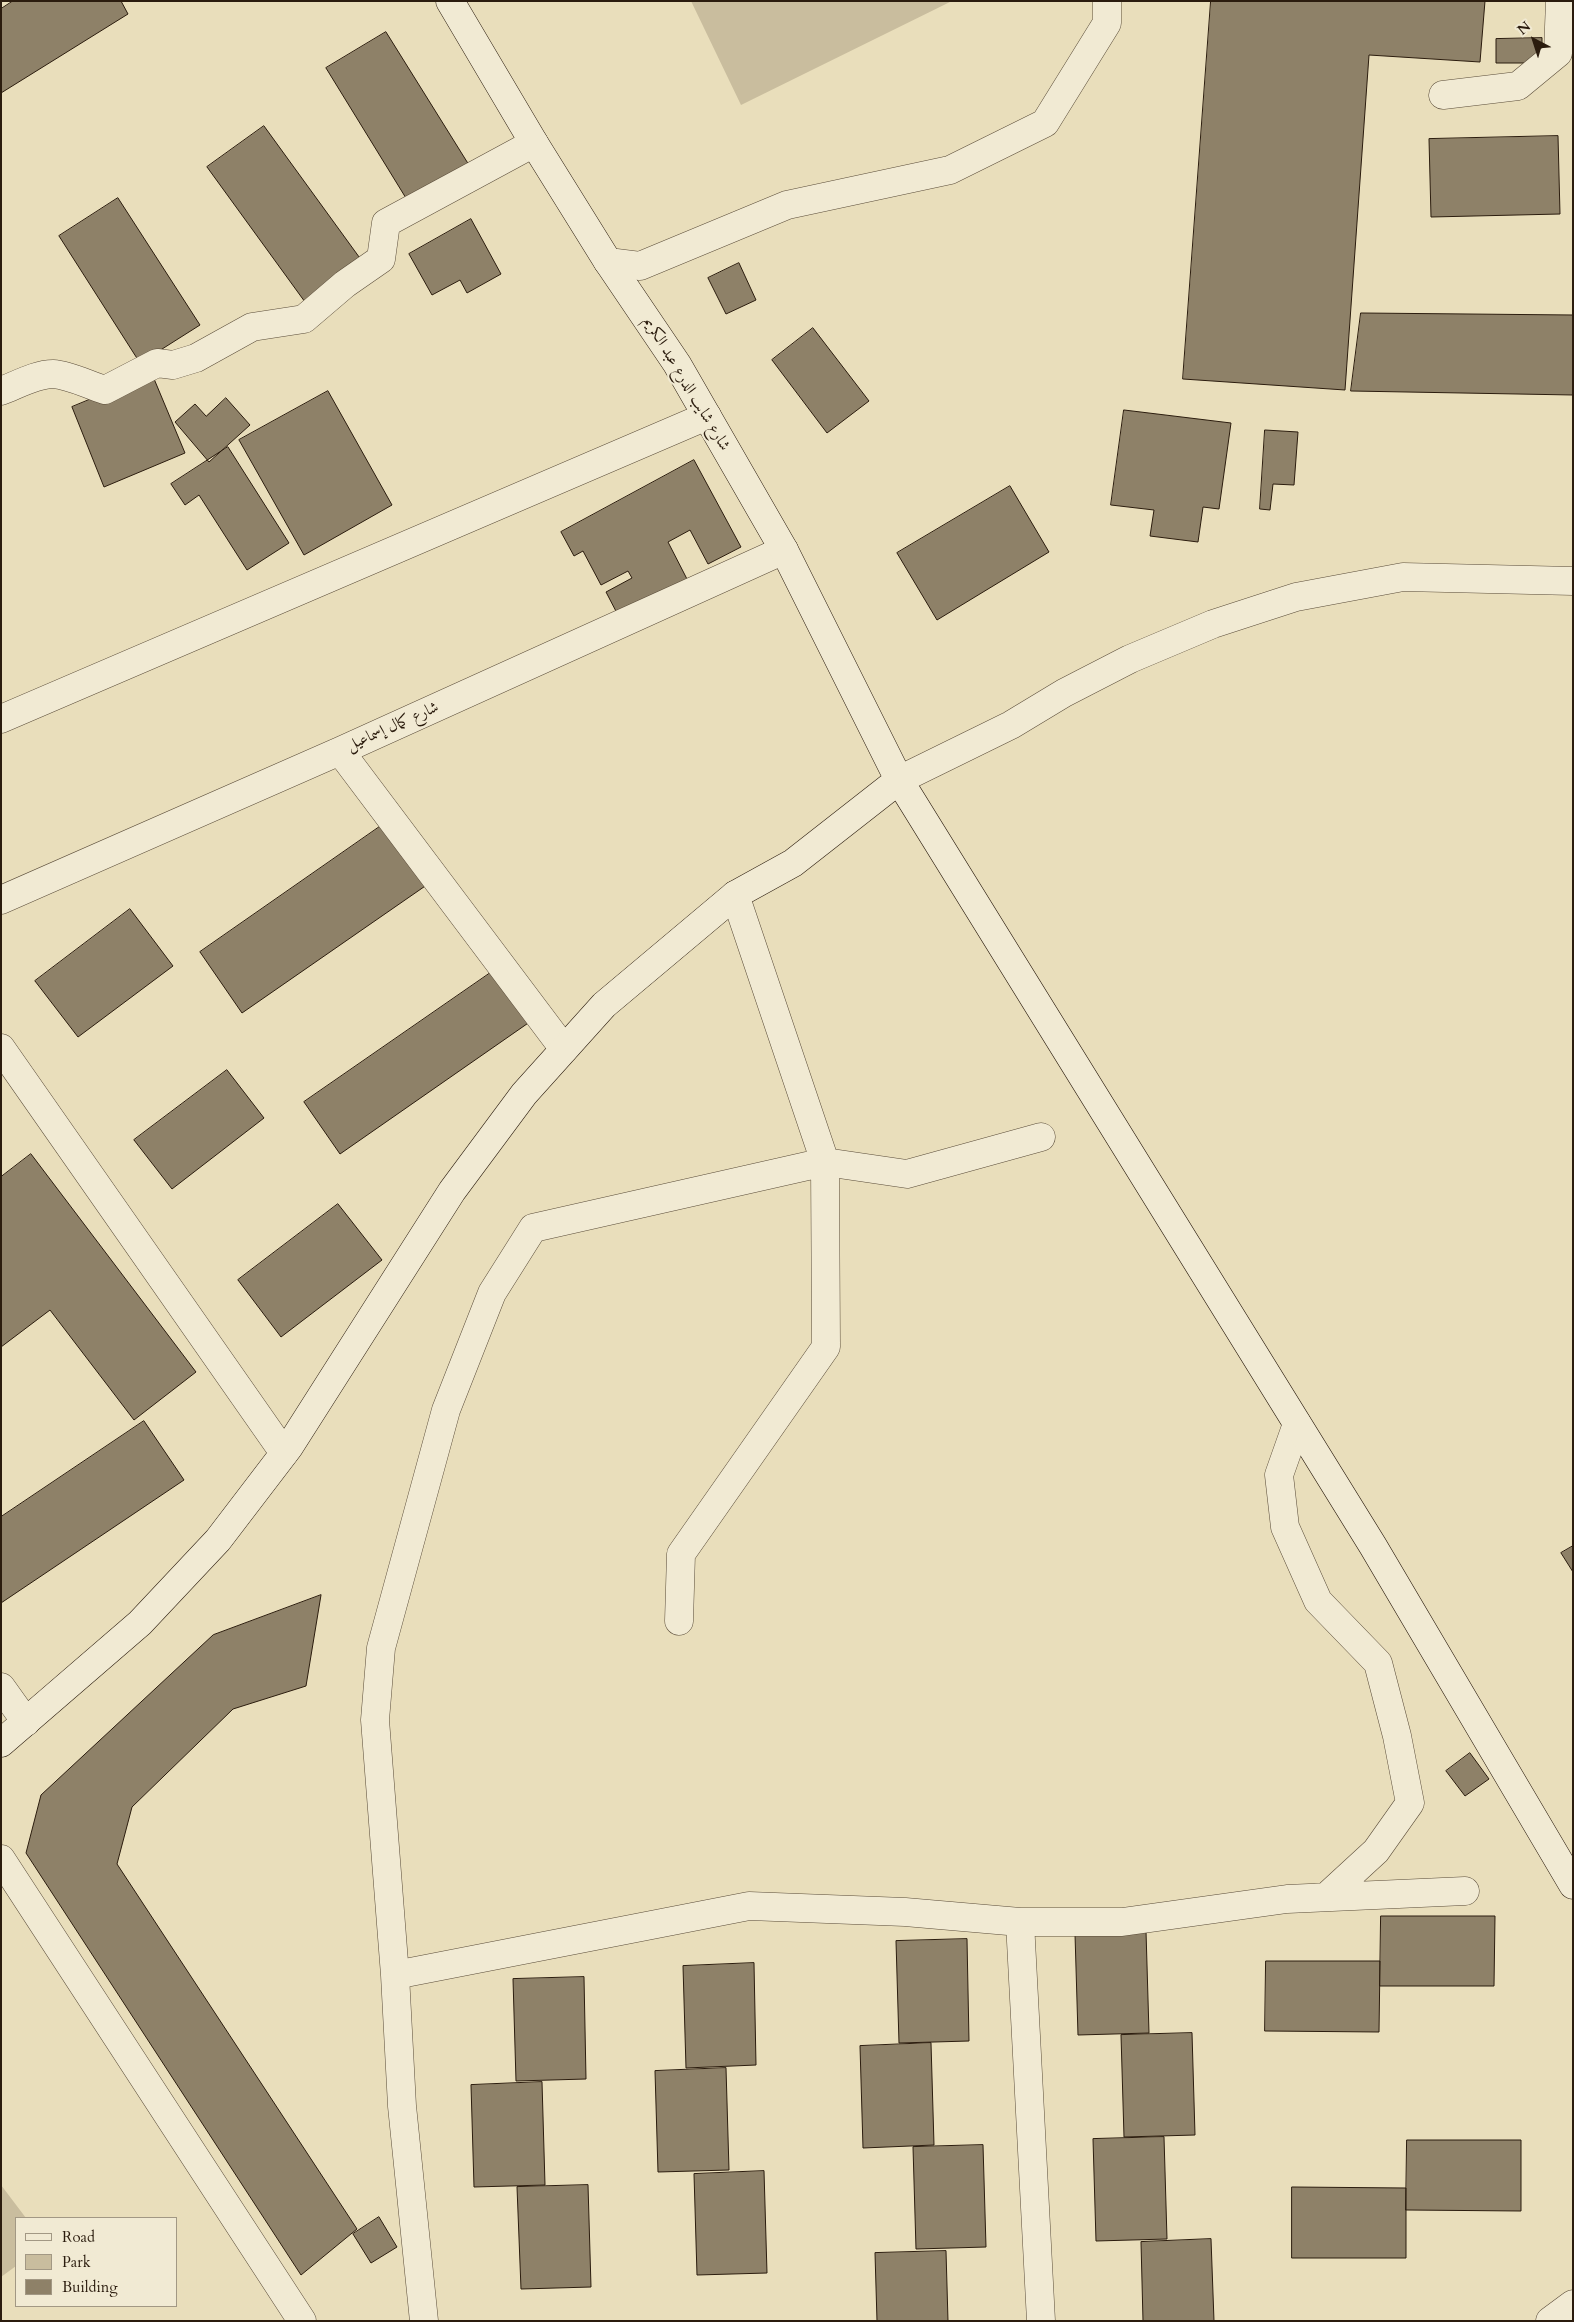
<!DOCTYPE html>
<meta charset="utf-8">
<style>
body{margin:0}
#map{position:relative;width:1574px;height:2322px;overflow:hidden;background:#e9debb;font-family:Cardo,serif}
canvas{display:block}
.frame{position:absolute;inset:0;border:2px solid #2b1c0e;pointer-events:none}
.legend{position:absolute;left:15px;top:2217px;width:162px;height:90px;box-sizing:border-box;background:#f1ead3;border:1px solid #a29884;margin:0;padding:6px 9px;list-style:none;font-size:15px;color:#2b1c0e}
.legend li{display:flex;align-items:center;gap:10px;height:25px}
.legend b{width:25px;border:1px solid #a29884}
.north{position:absolute;left:1509px;top:15px;width:50px;height:50px;-webkit-text-stroke:4px #f1ead3;paint-order:stroke;rotate:320deg;font-size:14px;font-weight:700;line-height:20px;text-align:center;color:#2b1c0e}
.north::after{content:'';display:block;margin:auto;width:18px;height:22px;background:#2b1c0e;clip-path:polygon(50% 0,100% 100%,50% 72%,0 100%)}
</style>
<div id="map">
<canvas width="1574" height="2322"></canvas>
<div class="frame"></div>
<ul class="legend">
<li><b style="height:6px;background:#f1ead3"></b>Road</li>
<li><b style="height:14px;background:#c9bd9e"></b>Park</li>
<li><b style="height:14px;background:#8e8168"></b>Building</li>
</ul>
<div class="north">N</div>
</div>
<script>
const c = document.querySelector('canvas').getContext('2d');
c.lineJoin = 'round';
function fill(path, color) {
  c.fillStyle = color;
  c.fill(path, 'evenodd');
}
function stroke(path, color, width, dash) {
  c.strokeStyle = color;
  c.lineWidth = width;
  c.lineCap = dash ? 'butt' : 'round';
  c.setLineDash(dash || []);
  c.stroke(path);
}
function drawText(font, color, halo, rows, align = 'center') {
  c.font = font + ' Cardo,Amiri,serif';
  c.lineWidth = 4;
  c.setLineDash([]);
  c.textBaseline = 'middle';
  c.strokeStyle = halo;
  c.fillStyle = color;
  for (const [text, x, y, turn = 0] of rows) {
    c.save();
    c.translate(x, y);
    c.rotate((+turn || 0) * Math.PI / 180);
    c.textAlign = isNaN(turn) ? turn : align;
    if (halo) c.strokeText(text, 0, 0);
    c.fillText(text, 0, 0);
    c.restore();
  }
}
fill(new Path2D(`
 M691,1H952L741,105Z
 M1,2185L26,2218H16V2266L1,2277Z`), '#c9bd9e');
const building = new Path2D(`
 M13,1H121L128,14L1,93V9Z
 M1211,1H1485L1480,62L1369,55L1345,390L1183,379Z
 M386,32L469,165L409,203L326,68Z
 M1542,38V63H1496V39Z
 M264,126L362,261L305,302L207,167Z
 M1558,136L1560,214L1431,217L1429,139Z
 M118,198L200,325L140,363L59,236Z
 M471,219L501,274L467,293L460,280L432,295L409,254Z
 M739,263L756,300L726,314L708,278Z
 M1361,313L1573,315V395L1351,391Z
 M813,328L869,401L827,433L772,360Z
 M152,374L185,453L104,487L72,407Z
 M328,391L392,505L304,555L239,440Z
 M226,398L250,425L209,462L175,422L195,404L206,416Z
 M1124,410L1231,423L1219,509L1203,507L1198,542L1150,536L1154,510L1111,505Z
 M1265,430L1298,432L1294,485L1273,484L1270,510L1260,509Z
 M228,447L289,543L247,570L199,495L185,505L171,484Z
 M694,460L741,547L708,564L690,530L668,542L688,581L619,617L606,592L632,578L628,571L601,585L583,551L574,556L561,532Z
 M1010,486L1049,552L937,620L897,553Z
 M388,821L431,882L242,1013L200,952Z
 M130,909L173,966L78,1037L35,981Z
 M499,967L534,1019L340,1154L304,1102Z
 M227,1070L264,1118L172,1189L134,1140Z
 M31,1154L196,1372L134,1420L50,1310L1,1347V1177Z
 M338,1204L382,1260L281,1337L238,1280Z
 M144,1421L184,1480L1,1603V1517Z
 M1573,1546V1572L1561,1553Z
 M321,1595L306,1686L233,1709L132,1807L117,1864L357,2229L301,2275L26,1853L41,1795L213,1635Z
 M1470,1753L1489,1779L1465,1796L1446,1771Z
 M1381,1916H1495L1494,1986H1380Z
 M1146,1931L1149,2033L1078,2035L1075,1934Z
 M967,1939L969,2041L899,2043L896,1941Z
 M1266,1961H1380L1379,2032L1265,2031Z
 M754,1963L756,2065L686,2068L683,1966Z
 M584,1977L586,2079L516,2081L513,1979Z
 M1192,2033L1195,2135L1124,2137L1121,2035Z
 M931,2043L934,2145L863,2148L860,2046Z
 M726,2068L729,2170L658,2172L655,2071Z
 M542,2082L545,2185L474,2187L471,2085Z
 M1164,2137L1167,2239L1096,2241L1093,2139Z
 M1407,2140H1521V2211L1406,2210Z
 M983,2145L986,2247L916,2249L913,2147Z
 M764,2171L767,2273L697,2275L694,2174Z
 M588,2185L591,2287L521,2289L517,2187Z
 M1292,2187L1406,2188V2258H1292Z
 M379,2217L397,2247L371,2263L353,2234Z
 M1211,2239L1214,2321H1143L1141,2242Z
 M946,2251L948,2321H877L875,2253Z`);
fill(building, '#8e8168');
stroke(building, '#2b1c0e', 1);
const street = new Path2D(`
 M1443,95L1518,86L1558,53L1560,1
 M608,262L640,266L787,205L950,170L1045,123L1107,23V1
 M1,391C17,385 36,374 53,374C70,375 88,385 105,390L157,363L173,365L196,358L252,327L304,319L345,284L381,259L386,223L534,143
 M1,719L707,416
 M340,751L564,1049
 M899,780L1011,725L1064,693L1130,659L1213,624L1296,597L1403,577L1573,581
 M1,900L340,751L784,550
 M1,1048L284,1453
 M1297,1424L1279,1475L1285,1527L1318,1601L1378,1663L1397,1736L1410,1803L1376,1851L1326,1897
 M679,1621L681,1554L826,1347L825,1162L735,895
 M1,1687L26,1722
 M1,1859L302,2321
 M1020,1922L1041,2321
 M395,1975L749,1906L905,1912L1020,1922H1122L1287,1899L1465,1891
 M424,2321L402,2106L395,1975L375,1720L381,1648L446,1410L492,1293L533,1228L825,1162L907,1174L1041,1137
 M1550,2321L1573,2304`);
const secondary = new Path2D(`
 M450,1L534,143L608,262L677,364L784,550L899,780L1373,1546L1573,1885
 M1,1743L140,1623L218,1540L289,1447L452,1191L524,1094L604,1005L735,895L793,863L899,780`);
stroke(street, '#5a4c39', 29);
stroke(secondary, '#2b1c0e', 29);
stroke(street, '#f1ead3', 28);
stroke(secondary, '#f1ead3', 28);
drawText('16px', '#2b1c0e', '#f1ead3', [
 ["شارع شايب الدرع عبد الكريم",686,384,59],
 ["شارع كمال إسماعيل",393,727,-24]
]);
</script>
